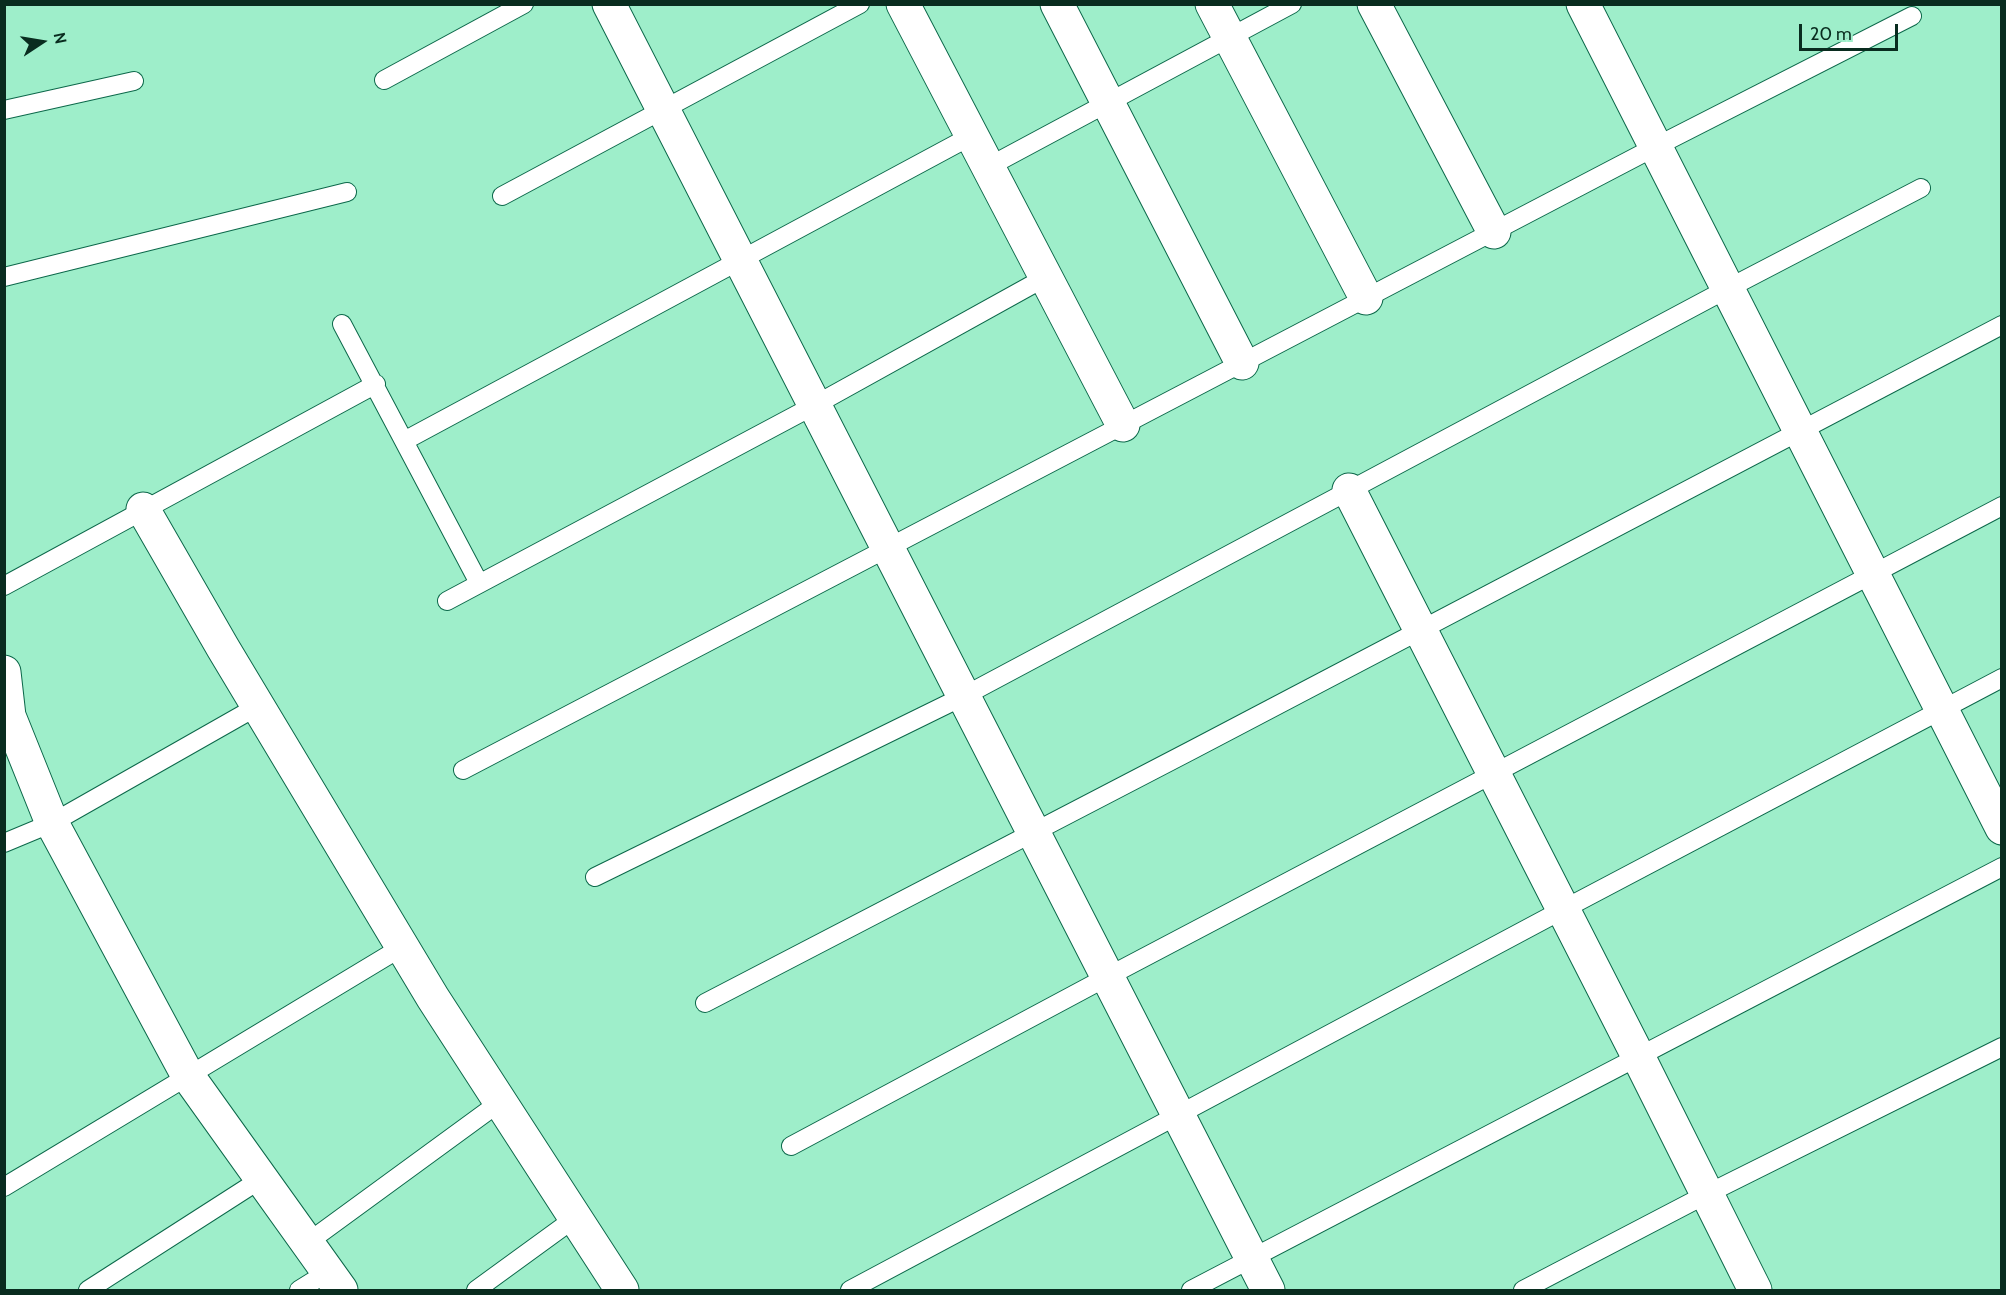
<!DOCTYPE html>
<style>
body{margin:0}
#map{position:relative;width:2006px;height:1295px;overflow:hidden;background:#9eeeca;font-family:Cabin,sans-serif}
canvas{display:block}
.frame{position:absolute;inset:0;border:6px solid #092c1f;pointer-events:none}
.north{position:absolute;left:12px;top:12px;width:60px;height:60px;-webkit-text-stroke:4px #9eeeca;paint-order:stroke;rotate:78deg;font-size:16px;font-weight:700;line-height:24px;text-align:center;color:#092c1f}
.north::after{content:'';display:block;margin:auto;width:21px;height:27px;background:#092c1f;clip-path:polygon(50% 0,100% 100%,50% 72%,0 100%)}
.scale{position:absolute;left:1799px;top:24px;width:99px;height:27px;box-sizing:border-box;border:3px solid #092c1f;border-top:0;padding-left:8px;font-size:18px;line-height:21px;white-space:nowrap;color:#092c1f;-webkit-text-stroke:4px #9eeeca;paint-order:stroke}
</style>
<div id="map">
<canvas width="2006" height="1295"></canvas>
<div class="frame"></div>
<div class="north">N</div>
<div class="scale">20 m</div>
</div>
<script>
const c = document.querySelector('canvas').getContext('2d');
c.lineJoin = 'round';
function stroke(path, color, width, dash) {
  c.strokeStyle = color;
  c.lineWidth = width;
  c.lineCap = dash ? 'butt' : 'round';
  c.setLineDash(dash || []);
  c.stroke(path);
}
const lane = new Path2D(`
 M384,80L524,4
 M4,110L134,81
 M988,167L1292,4
 M502,196L860,4
 M4,277L347,192
 M342,324L479,583
 M404,441L971,136
 M4,586L376,384
 M447,601L815,405L1046,277
 M463,770L1655,147L1912,16
 M4,843L52,823L258,706
 M595,877L964,696L1727,289L1921,188
 M705,1003C1139,780 1569,551 2002,325
 M791,1146L1107,977L2002,506
 M4,1187L402,947
 M307,1243L500,1102
 M88,1290L261,1179
 M299,1290L328,1272
 M476,1290L575,1218
 M850,1290L1564,909L2002,678
 M1191,1290L2002,867
 M1523,1290L1707,1194L2002,1047`);
const street = new Path2D(`
 M609,4L1268,1290
 M903,4L1123,425
 M1057,4L1242,363
 M1212,4L1366,298
 M1374,4L1494,232
 M1583,4L2002,828
 M1349,490L1638,1056L1755,1290
 M143,509L223,648L433,998L622,1290
 M4,672L9,716L52,823L188,1076L341,1290`);
stroke(lane, '#0c684a', 20);
stroke(street, '#0c684a', 35);
stroke(lane, '#fff', 18);
stroke(street, '#fff', 33);
</script>
